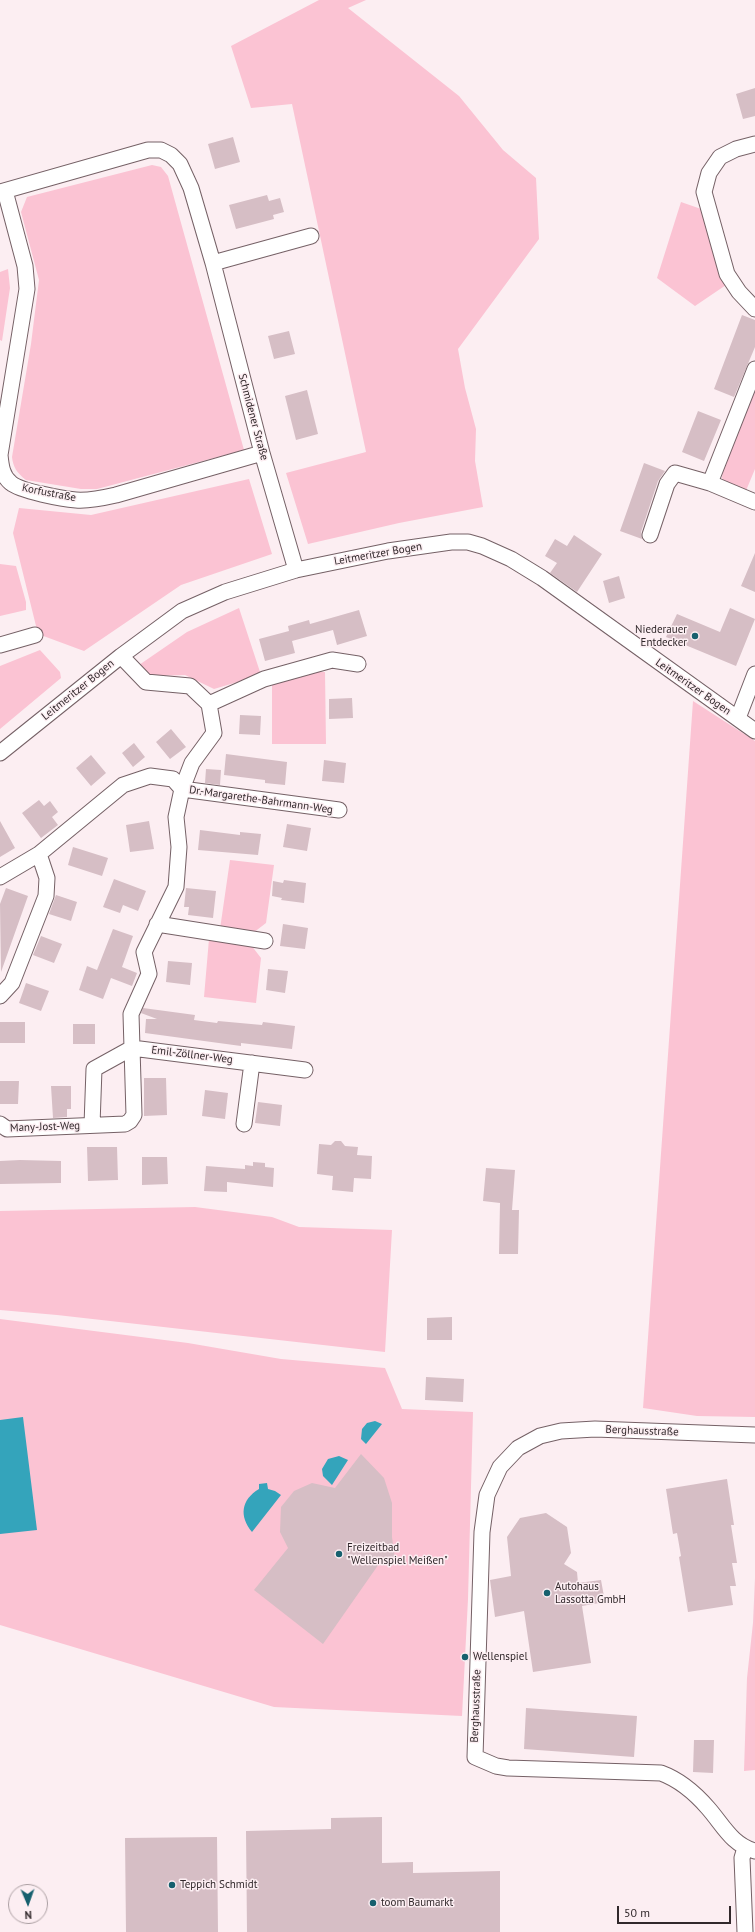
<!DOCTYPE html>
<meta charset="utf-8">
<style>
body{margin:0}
#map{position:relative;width:755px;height:1932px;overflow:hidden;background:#fceef2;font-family:"PT Sans",sans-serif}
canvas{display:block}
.north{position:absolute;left:8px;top:1884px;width:40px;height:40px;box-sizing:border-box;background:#fceef2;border:1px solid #ab9fa2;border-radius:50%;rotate:178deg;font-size:11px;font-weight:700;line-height:16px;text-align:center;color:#31282b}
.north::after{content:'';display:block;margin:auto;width:14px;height:18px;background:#16606e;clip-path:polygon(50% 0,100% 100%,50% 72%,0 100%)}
.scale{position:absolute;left:617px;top:1906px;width:114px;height:18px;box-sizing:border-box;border:2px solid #31282b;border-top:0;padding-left:5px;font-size:12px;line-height:14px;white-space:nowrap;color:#31282b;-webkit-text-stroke:3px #fceef2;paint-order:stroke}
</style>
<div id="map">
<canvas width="755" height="1932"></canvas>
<div class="north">N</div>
<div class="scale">50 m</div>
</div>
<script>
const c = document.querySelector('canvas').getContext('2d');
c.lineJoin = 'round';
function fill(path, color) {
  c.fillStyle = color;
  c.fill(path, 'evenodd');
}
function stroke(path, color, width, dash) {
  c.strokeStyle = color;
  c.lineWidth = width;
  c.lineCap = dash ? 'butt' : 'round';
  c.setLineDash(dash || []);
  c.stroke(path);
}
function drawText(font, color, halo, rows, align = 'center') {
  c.font = font + ' "PT Sans",sans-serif';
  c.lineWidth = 3;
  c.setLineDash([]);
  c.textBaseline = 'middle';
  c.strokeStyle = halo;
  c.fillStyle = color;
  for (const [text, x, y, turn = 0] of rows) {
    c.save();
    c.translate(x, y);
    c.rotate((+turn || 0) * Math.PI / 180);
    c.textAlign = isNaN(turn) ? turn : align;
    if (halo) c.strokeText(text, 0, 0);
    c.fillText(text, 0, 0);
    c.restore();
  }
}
fill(new Path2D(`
 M319,0H366L348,8L459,96L503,150L536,178L539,239L458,349L465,388L476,429L475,461L483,507L399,523L308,544L286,473L366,452L292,104L251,108L231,46Z
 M152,165L161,167L168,176L244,450L97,489H81L26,480C17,473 13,467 12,457L31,344L39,280L21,212L27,197Z
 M681,202L704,210L726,285L695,306L657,278Z
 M8,269L10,288L2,341L0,340V272Z
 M755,386V469L745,493L726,485L722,478L723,468Z
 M249,479L272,554L181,585L84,651L38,634L13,533L19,508L91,515Z
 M0,564L16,566L26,602V610L0,616Z
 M239,608L261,675L214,689L185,675L152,676L139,665L187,632Z
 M40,650L60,672L61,678L0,729V666Z
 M312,672H325L326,744H272V683Z
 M693,701L755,741V1417L697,1416L643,1408Z
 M230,860L274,865L266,923L253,933L220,929Z
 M209,939L251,945L261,958L256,1003L204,997Z
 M195,1207L272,1217L299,1227L392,1230L385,1352L57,1315L0,1310V1211Z
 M0,1319L188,1343L281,1359L385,1368L402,1409L473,1412L468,1599L462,1716L274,1707L0,1625Z
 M755,1578V1770L744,1771L747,1678L753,1623Z`), '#fbc3d3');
fill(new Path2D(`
 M23,1417L37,1530L0,1534V1420Z
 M375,1421L382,1424L366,1444L361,1439L362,1429L367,1423Z
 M339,1456L348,1460L332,1485L323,1476L322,1469L328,1459Z
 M267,1483L268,1489L275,1491L281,1495L252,1532C239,1516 241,1500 259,1489V1484Z`), '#34a4bb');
fill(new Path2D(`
 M755,88V116L743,119L736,94Z
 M233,137L240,162L215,169L208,144Z
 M267,195L269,201L280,198L284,212L273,215L274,219L236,229L229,205Z
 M742,315L755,320V347L734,397L714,389Z
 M289,331L295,354L274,359L268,336Z
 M307,390L318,434L296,440L285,396Z
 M698,411L721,420L704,461L682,452Z
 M644,463L665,471L658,481L641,532L642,539L620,531Z
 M574,535L602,554L577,592L550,573L557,563L545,556L555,539L567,546Z
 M755,553V592L741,586Z
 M619,576L625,598L609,603L603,581Z
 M730,608L755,619L736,666L666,637L677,614L720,632Z
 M359,610L367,636L337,645L333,630L292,641L295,653L265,661L259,639L289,631L288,626L309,620L310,624Z
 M352,698L353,718L329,719V699Z
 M240,715L261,716L260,735L239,734Z
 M171,729L186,747L170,759L156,742Z
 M134,743L145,757L133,767L122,753Z
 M226,754L287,762L285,785L265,783V780L224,775Z
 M91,755L106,773L91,786L76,768Z
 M324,760L346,763L344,783L322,781Z
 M206,769L221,770L220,785L205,783Z
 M39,800L44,806L50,801L58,812L52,817L58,825L41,838L22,813Z
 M0,821L15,848L0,857Z
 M149,821L154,849L130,852L126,825Z
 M287,824L311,828L307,851L283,847Z
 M200,830L240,835V832L261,834L258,855L198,850Z
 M73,847L108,858L102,876L68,865Z
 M114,879L146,891L138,911L123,905L120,913L103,907Z
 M284,880L306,883L304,903L281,900L282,898L272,896L273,881L283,883Z
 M6,888L28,896L1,972L0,904Z
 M186,888L216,891L213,918L188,915L189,907H184Z
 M56,895L77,902L71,921L49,914Z
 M283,924L308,928L305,949L280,946Z
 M113,929L133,936L122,967L137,973L132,986L111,978L103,999L79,990L87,966L97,970Z
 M41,936L62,944L54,963L33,955Z
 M168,961L192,963L190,985L166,982Z
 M268,969L288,971L285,993L266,990Z
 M26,983L49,991L41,1011L19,1003Z
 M143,1008L195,1015L194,1020L217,1023L218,1021L262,1025L263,1022L295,1026L292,1049L241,1043V1046L145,1033L146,1019H157L141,1013Z
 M0,1022H25V1043H0Z
 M73,1024H95V1044H73Z
 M144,1078H166L167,1115L144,1116Z
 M0,1081H19L18,1104H0Z
 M51,1086H71V1109H67V1117L53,1118Z
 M205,1090L228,1093L225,1119L202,1116Z
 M258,1102L282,1105L280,1126L255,1123Z
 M335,1141H341L345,1146L358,1147L357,1155L372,1156L371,1179L354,1178L353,1192L332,1190L333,1176L317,1174L319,1144L331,1145Z
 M87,1147H117L118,1180L88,1181Z
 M142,1157H167L168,1184L142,1185Z
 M20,1160L61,1161V1183L0,1184V1161Z
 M253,1162L265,1163V1167L274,1168L273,1187L227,1182V1192L204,1191L206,1166L245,1169V1165L253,1166Z
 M486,1168L515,1170L512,1210H519L518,1254H499L500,1203L483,1201Z
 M452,1317V1340H427V1318Z
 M426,1377L464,1379L463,1402L425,1400Z
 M361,1454L384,1478L392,1503V1537L395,1559L387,1563L381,1561L323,1644L254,1590L288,1548L280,1532L281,1507L294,1491L312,1483L335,1488Z
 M727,1479L734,1525H731L737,1563H732L736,1586H730L733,1605L688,1612L679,1557L681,1556L677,1533L673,1534L666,1489Z
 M546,1513L567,1527L571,1553L564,1564L577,1572L578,1583L601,1580L605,1602L582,1606L591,1663L533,1672L524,1611L495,1617L490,1580L511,1576L507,1537L520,1518Z
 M526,1708L637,1716L634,1757L524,1749Z
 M694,1740H714L713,1773L693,1772Z
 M382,1817V1863L413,1862V1873L500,1871V1932H247L246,1831L331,1829V1818Z
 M217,1837L218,1932H126L125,1838Z`), '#d6bec5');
const minor = new Path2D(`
 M755,144L736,149L720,157L709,173L704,192L727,274L739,292L755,309
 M5,191L25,266L27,289L0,455C1,465 2,476 11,483C20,491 63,499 76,500C89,501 103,498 116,495L262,453
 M0,192L148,150H161L171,155L180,164L191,188L213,263L262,453L296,570
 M213,263L311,236
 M710,483L755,502
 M650,535L667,484L675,473L710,483L755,369
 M0,645L35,635
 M209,704L264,679L332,660L358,664
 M738,718L755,674
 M0,753L121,656L182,611L225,592L296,570L388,551L451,542H468L482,546L511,559L542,578L755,731
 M0,877L39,854L123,785L150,776L173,779L182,789L339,810
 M157,924L265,941
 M0,996L12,983L46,896L47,878L39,854
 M0,1124L7,1129L125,1124L130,1121L134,1115L132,1048L305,1070
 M244,1124L252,1063
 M92,1125L94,1069L132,1048L131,1014L149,974L144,952L176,887L179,847L176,817L182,789L192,763L214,733L209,704L190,686L146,682L121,656
 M755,1435L595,1429L561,1431L540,1436L518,1448L500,1467L487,1495L482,1532L475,1757L496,1766L508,1768L661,1773C680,1780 695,1793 708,1808C723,1825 732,1845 755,1851
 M745,1848L742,1858L745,1932`);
stroke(minor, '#756166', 17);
stroke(minor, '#fff', 15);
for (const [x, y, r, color] of [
 [695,636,4,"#16606e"],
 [339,1554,4,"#16606e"],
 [547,1593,4,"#16606e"],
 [465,1657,4,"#16606e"],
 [172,1885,4,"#16606e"],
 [373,1903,4,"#16606e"]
]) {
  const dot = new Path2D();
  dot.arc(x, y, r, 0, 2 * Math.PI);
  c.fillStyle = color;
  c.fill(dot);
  stroke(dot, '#fceef2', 1.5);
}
drawText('11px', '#31282b', '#fceef2', [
 ["Schmidener Straße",253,417,75],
 ["Korfustraße",49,493,11],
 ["Leitmeritzer Bogen",378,554,-10],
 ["Leitmeritzer Bogen",693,687,35],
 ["Leitmeritzer Bogen",78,690,-39],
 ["Dr.-Margarethe-Bahrmann-Weg",261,800,8],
 ["Emil-Zöllner-Weg",192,1055,7],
 ["Many-Jost-Weg",45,1127,-2],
 ["Berghausstraße",642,1431,2],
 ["Berghausstraße",476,1706,-88]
]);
drawText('11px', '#31282b', '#fceef2', [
 ["Niederauer",687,630,"right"],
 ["Entdecker",687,643,"right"],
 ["Freizeitbad",347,1548],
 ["\"Wellenspiel Meißen\"",347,1561],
 ["Autohaus",555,1587],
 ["Lassotta GmbH",555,1600],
 ["Wellenspiel",473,1657],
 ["Teppich Schmidt",180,1885],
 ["toom Baumarkt",381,1903]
], 'left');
</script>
